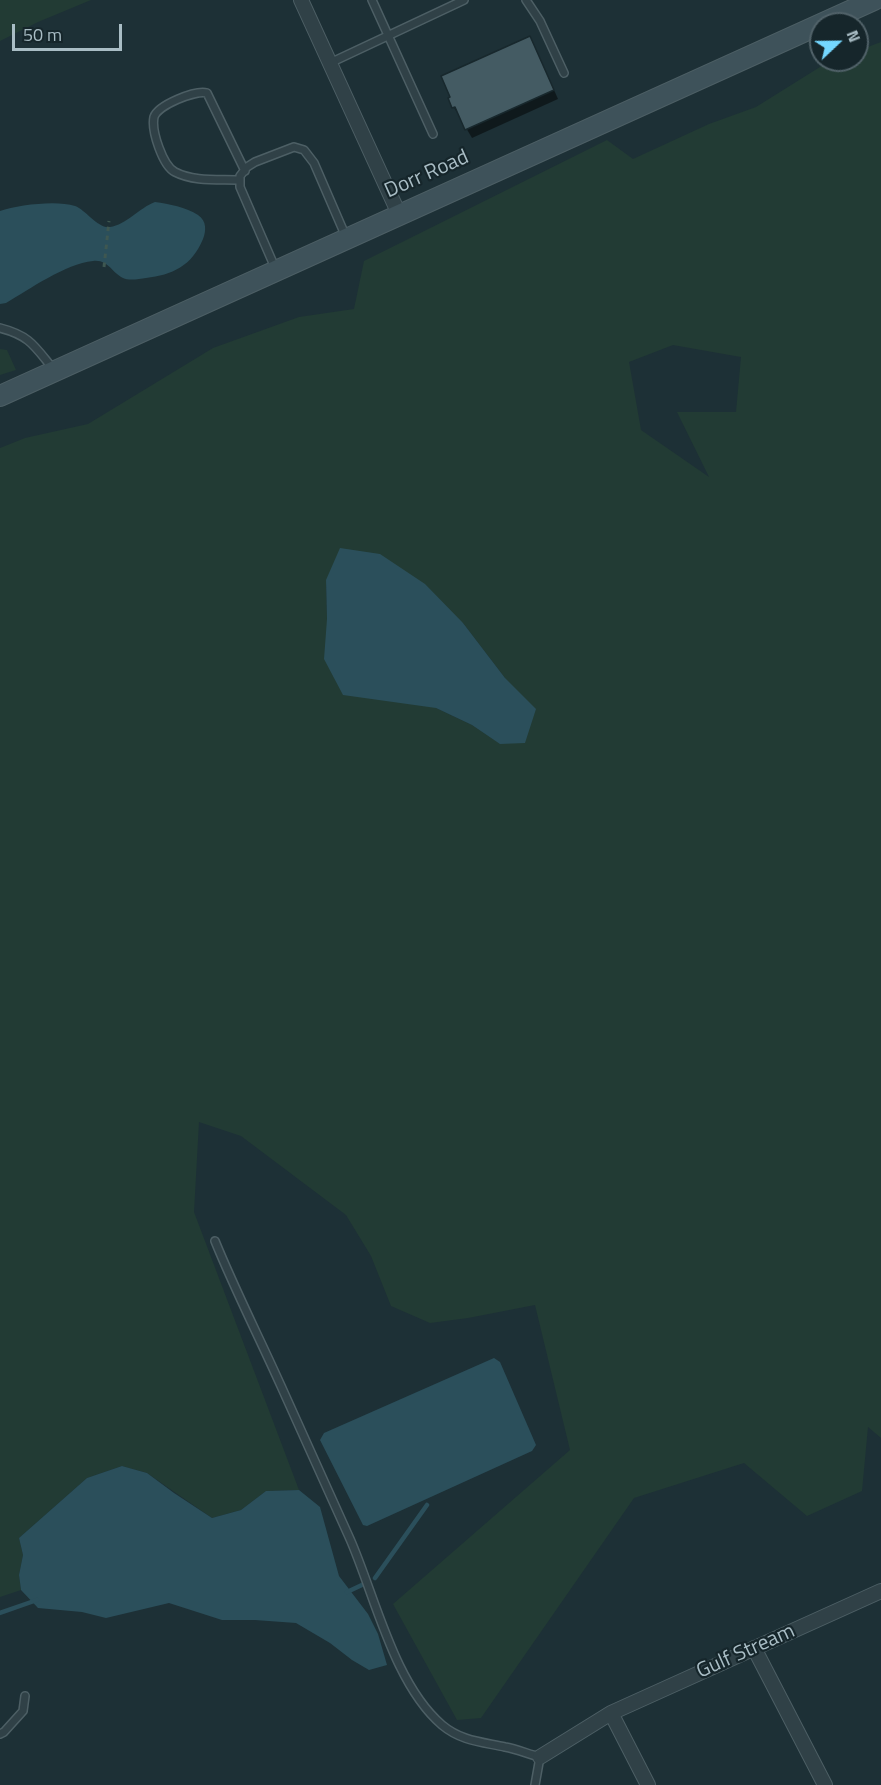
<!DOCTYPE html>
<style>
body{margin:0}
#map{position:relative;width:881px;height:1785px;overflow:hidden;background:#1d3036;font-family:"Titillium Web",sans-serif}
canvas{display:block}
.north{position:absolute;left:809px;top:12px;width:60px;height:60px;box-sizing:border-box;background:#16262b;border:2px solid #516269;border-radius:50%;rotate:68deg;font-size:16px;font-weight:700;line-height:24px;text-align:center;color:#a9bdc5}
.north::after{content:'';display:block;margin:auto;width:21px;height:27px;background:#74d7ff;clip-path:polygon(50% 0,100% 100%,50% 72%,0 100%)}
.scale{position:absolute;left:12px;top:24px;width:110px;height:27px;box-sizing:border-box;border:3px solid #a9bdc5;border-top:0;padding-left:8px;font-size:18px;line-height:21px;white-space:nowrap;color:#a9bdc5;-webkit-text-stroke:4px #16262b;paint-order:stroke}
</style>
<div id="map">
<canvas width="881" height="1785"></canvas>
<div class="north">N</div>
<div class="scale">50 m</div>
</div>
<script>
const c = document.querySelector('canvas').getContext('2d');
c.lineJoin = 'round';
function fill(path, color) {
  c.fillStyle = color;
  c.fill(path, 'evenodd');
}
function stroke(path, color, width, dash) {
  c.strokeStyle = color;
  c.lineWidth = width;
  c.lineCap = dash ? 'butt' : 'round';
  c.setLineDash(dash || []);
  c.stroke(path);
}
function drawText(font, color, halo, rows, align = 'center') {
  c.font = font + ' "Titillium Web",sans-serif';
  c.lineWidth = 4.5;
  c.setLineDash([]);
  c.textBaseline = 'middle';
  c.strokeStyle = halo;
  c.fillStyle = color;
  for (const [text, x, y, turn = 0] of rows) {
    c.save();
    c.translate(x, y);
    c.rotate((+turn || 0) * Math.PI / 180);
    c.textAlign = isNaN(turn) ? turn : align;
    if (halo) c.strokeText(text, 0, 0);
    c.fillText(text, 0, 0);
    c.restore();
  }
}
fill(new Path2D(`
 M0,0H91L38,22L0,41Z
 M881,42V1438L868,1427L862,1491L807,1516L744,1463L634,1498L481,1718L457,1720L393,1604L570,1450L535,1305L468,1318L430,1323L391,1306L371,1256L346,1215L241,1136L199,1122L194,1212L299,1490L266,1491L241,1510L212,1518L147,1473L122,1466L87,1478L19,1538L23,1555L19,1575L21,1590L0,1597V448L25,438L88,424L213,348L299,317L354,309L364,261L607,140L633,159L709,124L756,107L828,62L857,60V51ZM673,345L741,357L736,412H677L709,477L641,430L629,362ZM326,581L463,623L505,678L501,744L472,725L436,708L327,619Z
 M0,349L7,350L16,370L0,375Z`), '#223b34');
fill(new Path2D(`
 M155,202C169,204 186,207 198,215C207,221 206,231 203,239C192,266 172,275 146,278C139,279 129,281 123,278C112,273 108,259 93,261C65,264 30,289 6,303L0,304V211C18,205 56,200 75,206C86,210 98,229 110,227C126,225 139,208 155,202Z
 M340,548L380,554L425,584L463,623L505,678L536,709L525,743L500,744L472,725L436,708L343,695L324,659L327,619L326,580Z
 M494,1358L500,1362L536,1445L532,1451L367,1526L363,1525L320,1440L324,1433Z
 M122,1466L147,1473L174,1493L212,1518L241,1510L266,1491L299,1490L320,1507L339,1576L368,1614L378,1634L387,1665L369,1670L352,1660L330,1643L296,1623L255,1620H222L169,1603L106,1618L82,1612L38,1608L21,1590L19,1575L23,1555L19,1538L87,1478Z`), '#2b4f5b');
fill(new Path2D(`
 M535,47L558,99L472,138L449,99Z`), '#0007');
stroke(new Path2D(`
 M375,1578L427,1505
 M347,1592L364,1584
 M0,1613L37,1600`), '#2b4f5b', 4.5);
const building = new Path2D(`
 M530,36L554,90L465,130L455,107L452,108L448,98L450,97L441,76Z`);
fill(building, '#445b63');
stroke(building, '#18282d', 1.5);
const lane = new Path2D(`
 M372,0L433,134
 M526,0L540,21L564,73
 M330,63L464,0
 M240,180C219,179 194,182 175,172C163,166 151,131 154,117C158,105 195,90 207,93L245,171
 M276,270L240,187V176L247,167L255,162L294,147L304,150L314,163L346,237
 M0,328C31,336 35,347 54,370
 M215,1241C235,1290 259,1337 281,1386C304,1437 327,1488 350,1539C375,1596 394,1684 442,1725C461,1741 482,1742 505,1747C517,1749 528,1754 540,1757L535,1785
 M0,1734L4,1732L23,1711L25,1696`);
const street = new Path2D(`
 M301,0L399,214
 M754,1648L825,1785
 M611,1713L648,1785
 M540,1757L611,1713L881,1591`);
const secondary = new Path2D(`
 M0,396L874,0`);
stroke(lane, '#4d5f65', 10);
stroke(street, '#4d5f65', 16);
stroke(secondary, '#4d5f65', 22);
stroke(new Path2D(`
 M104,267L109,221`), '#3e5751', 3, [4.5, 4.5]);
stroke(lane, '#304147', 7);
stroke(street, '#304147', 14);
stroke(secondary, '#3e525a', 20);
drawText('21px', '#a9bdc5', '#16262b', [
 ["Dorr Road",427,175,-24],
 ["Gulf Stream",746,1652,-24]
]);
</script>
